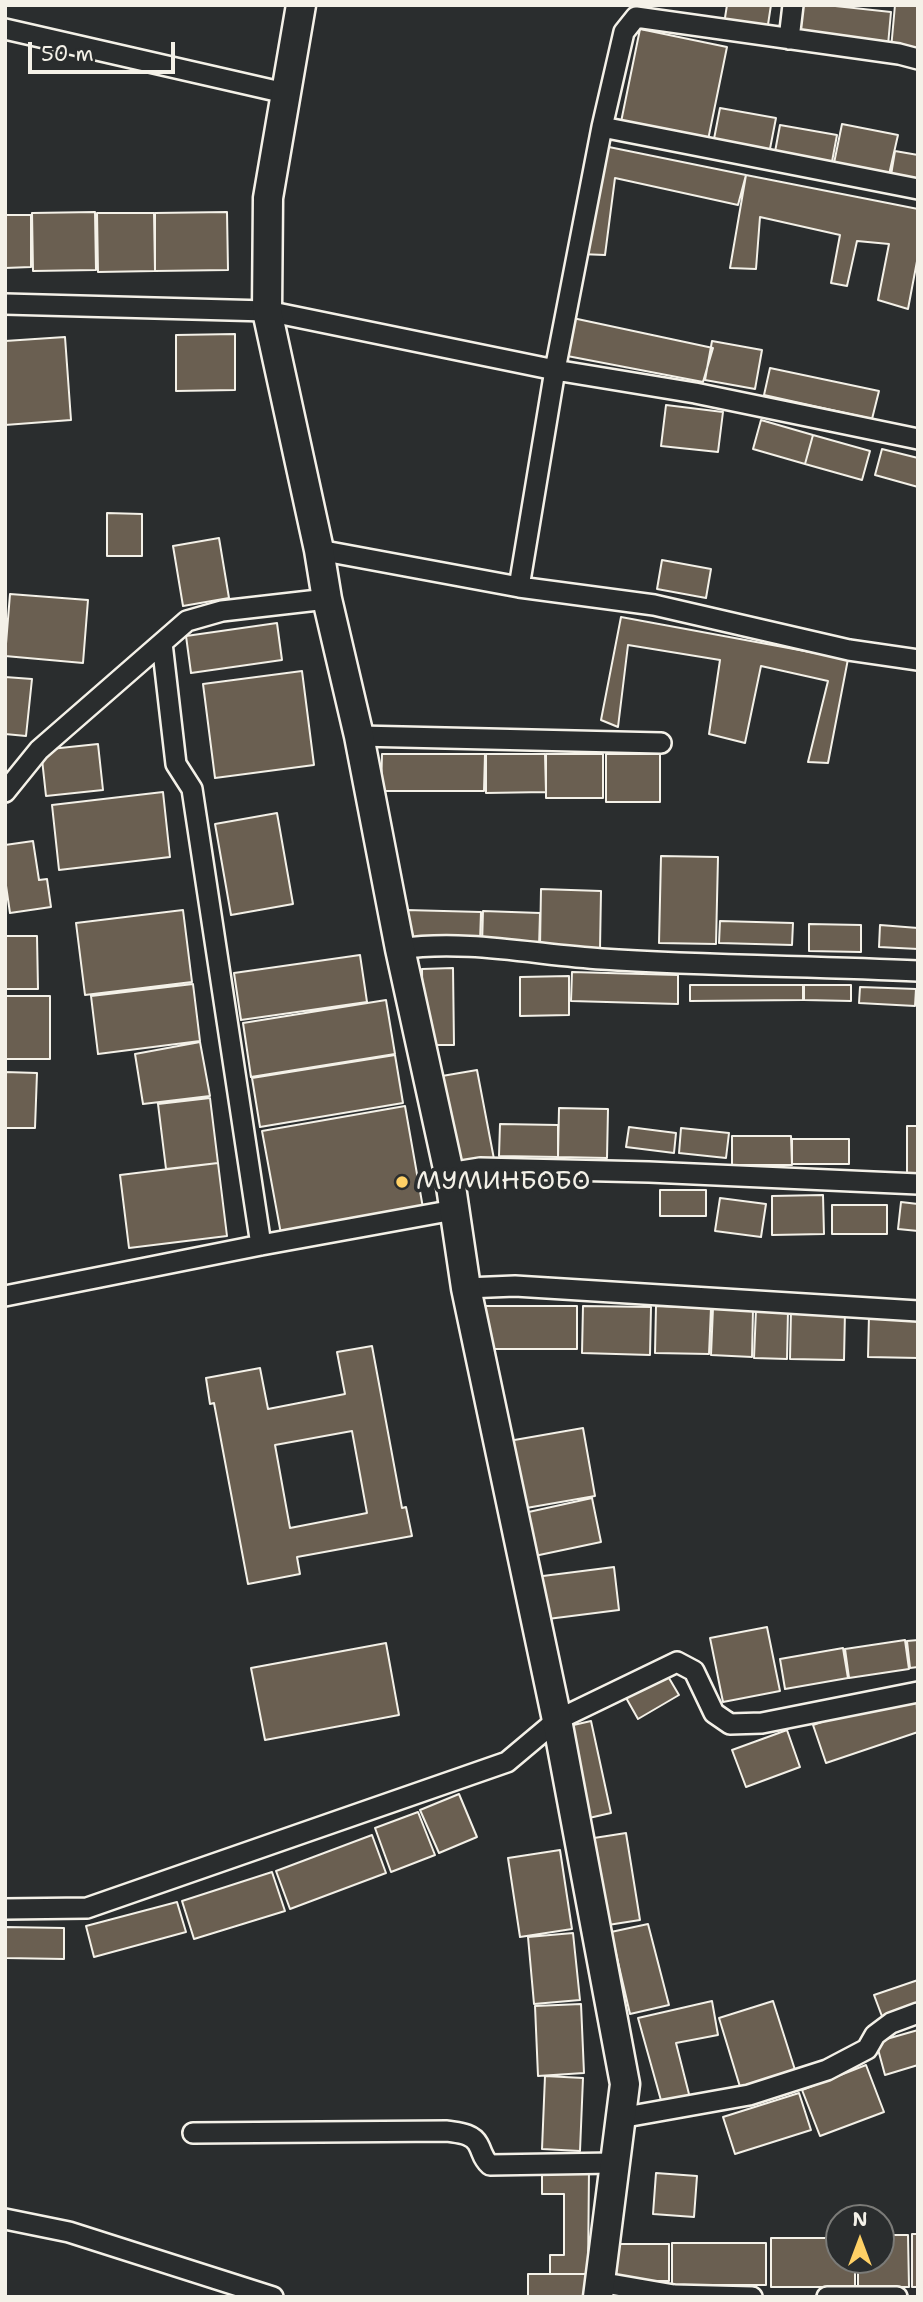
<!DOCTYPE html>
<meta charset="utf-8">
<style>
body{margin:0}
#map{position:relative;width:923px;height:2302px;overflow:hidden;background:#2a2d2e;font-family:"Shantell Sans",sans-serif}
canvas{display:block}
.frame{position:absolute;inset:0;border:7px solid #f4f1e8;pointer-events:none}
.north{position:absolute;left:825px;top:2204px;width:70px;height:70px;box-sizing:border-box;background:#2a2d2e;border:2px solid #7b7b78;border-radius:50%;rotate:0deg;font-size:19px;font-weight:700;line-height:28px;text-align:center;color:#f4f1e8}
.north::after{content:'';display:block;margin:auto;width:24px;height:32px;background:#ffd166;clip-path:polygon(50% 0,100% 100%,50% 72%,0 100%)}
.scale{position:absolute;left:28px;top:42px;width:147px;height:32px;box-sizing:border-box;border:4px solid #f4f1e8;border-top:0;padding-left:9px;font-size:21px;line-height:24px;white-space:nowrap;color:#f4f1e8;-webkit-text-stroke:5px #2a2d2e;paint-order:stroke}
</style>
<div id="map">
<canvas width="923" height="2302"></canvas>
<div class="frame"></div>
<div class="north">N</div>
<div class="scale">50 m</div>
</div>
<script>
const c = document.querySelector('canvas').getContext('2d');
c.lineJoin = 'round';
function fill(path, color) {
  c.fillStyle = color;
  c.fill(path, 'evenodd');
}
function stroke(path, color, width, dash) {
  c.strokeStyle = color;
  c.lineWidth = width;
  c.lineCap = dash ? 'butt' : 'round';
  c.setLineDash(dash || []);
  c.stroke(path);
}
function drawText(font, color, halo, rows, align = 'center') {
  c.font = font + ' "Shantell Sans",sans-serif';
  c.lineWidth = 7;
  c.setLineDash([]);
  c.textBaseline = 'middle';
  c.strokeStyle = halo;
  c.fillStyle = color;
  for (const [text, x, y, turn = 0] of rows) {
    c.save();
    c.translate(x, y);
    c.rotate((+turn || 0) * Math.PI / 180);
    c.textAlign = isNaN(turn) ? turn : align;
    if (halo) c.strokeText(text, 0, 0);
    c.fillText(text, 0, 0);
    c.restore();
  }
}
const building = new Path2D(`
 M727,5H771L767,31L724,24Z
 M799,5H826L891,12L888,45L796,36Z
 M895,5H918V51L891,49Z
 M640,29L727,47L708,140L621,122Z
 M720,108L776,118L769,154L713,144Z
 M842,124L898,135L888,179L833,168Z
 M780,125L837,135L831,167L774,157Z
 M604,146L746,175L738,205L615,178L605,255L580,254Z
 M895,151L918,155V186L890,181Z
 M746,175L918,209V256L908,309L878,300L889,244L857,241L847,286L831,283L840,235L760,217L756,269L730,268Z
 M95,212L96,270L33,271L32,213Z
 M227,212L228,270L155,271V213Z
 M97,213H154L155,271L98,272Z
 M5,215H31V267L5,268Z
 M568,317L713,348L703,382L562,355Z
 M235,334V390L176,391V335Z
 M65,337L71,420L5,425V341Z
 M712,341L762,350L755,389L705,380Z
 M770,368L879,391L872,419L764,395Z
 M666,405L723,412L718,452L661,446Z
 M761,420L813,435L805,464L753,449Z
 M813,435L870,451L862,480L805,464Z
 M882,449L918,458V487L875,475Z
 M107,513L142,514V556H107Z
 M219,538L229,598L183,606L173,546Z
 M662,560L711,569L706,598L657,589Z
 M10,594L88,600L83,663L5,656Z
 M621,617L848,659L828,763L808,762L828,681L761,666L745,743L709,734L720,660L628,645L618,727L601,720Z
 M277,623L282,660L191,673L186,636Z
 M302,671L314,765L215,778L203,684Z
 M5,677L32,679L26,736L5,734Z
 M98,744L103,790L46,796L41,750Z
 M382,754H485L484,791H381Z
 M486,754H545L546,792L486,793Z
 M546,754H603V798H546Z
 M606,754H660V802H606Z
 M163,792L170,857L59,870L52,805Z
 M277,813L293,904L231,915L215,824Z
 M33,841L39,880L47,879L51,907L10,913L5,879V845Z
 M661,856L718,857L716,944L659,943Z
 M541,889L601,891L600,949L540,947Z
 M183,910L192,982L85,995L76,923Z
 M406,910L481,912L480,942L405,940Z
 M483,911L540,913L539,947L482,946Z
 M720,921L793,923L792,945L719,943Z
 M809,924L861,925V952L809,951Z
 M880,925L918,928V949L879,947Z
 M5,936H37L38,989H5Z
 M360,955L367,1002L241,1020L234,973Z
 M453,968L454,1045H423L422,969Z
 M572,972L678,975V1004L571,1001Z
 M569,976V1015L520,1016V977Z
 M193,984L200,1041L98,1054L91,996Z
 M690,985H803V1000L690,1001Z
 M804,985H851V1001L804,1000Z
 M860,987L916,989L915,1006L859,1003Z
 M5,996H50V1059H5Z
 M386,1000L395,1054L251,1077L243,1023Z
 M200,1042L210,1096L143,1104L135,1054Z
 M395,1055L403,1103L260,1127L252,1078Z
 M477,1070L494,1159L459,1165L442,1076Z
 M5,1072L37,1073L35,1128H5Z
 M210,1098L218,1163L166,1169L158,1104Z
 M405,1106L423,1208L281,1234L262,1131Z
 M559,1108L608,1109L607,1158L558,1157Z
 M500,1124L558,1125V1157L499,1156Z
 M907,1126H918V1174H907Z
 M629,1127L676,1133L674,1153L626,1147Z
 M681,1128L729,1133L726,1158L679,1153Z
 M732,1136H791L792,1165H732Z
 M792,1139H849V1164H792Z
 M218,1163L227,1236L129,1248L120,1175Z
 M660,1190H706V1216H660Z
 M823,1195L824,1234L772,1235V1196Z
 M720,1198L766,1204L761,1237L715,1231Z
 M901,1202L918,1204V1231L898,1229Z
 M832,1205H887V1234H832Z
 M480,1306H577V1349H480Z
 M583,1306L651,1307L650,1355L582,1353Z
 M656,1306L711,1308L709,1354L655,1353Z
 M713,1308L753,1309L752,1357L711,1355Z
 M756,1309L788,1310L787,1359L754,1358Z
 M791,1310L845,1311L844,1360L790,1359Z
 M869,1315L918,1316V1358L868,1357Z
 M372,1346L402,1508L406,1507L412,1536L297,1557L300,1574L248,1584L214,1403L210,1404L206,1378L260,1368L268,1409L345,1394L337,1352ZM352,1431L367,1513L290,1528L275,1445Z
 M583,1428L595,1496L515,1510L503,1442Z
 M592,1498L601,1542L525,1558L515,1515Z
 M614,1567L619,1610L540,1620L535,1577Z
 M767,1627L780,1691L723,1702L710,1638Z
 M905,1640L909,1669L849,1678L845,1649Z
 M918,1640V1667L910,1668L907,1641Z
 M386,1643L399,1715L265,1740L251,1668Z
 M843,1648L848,1678L785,1689L780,1659Z
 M666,1673L679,1695L638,1719L625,1696Z
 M916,1689L918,1732L826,1763L813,1725Z
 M591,1721L611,1813L589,1818L569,1726Z
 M787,1730L800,1767L746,1787L732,1750Z
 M459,1794L477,1837L439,1853L420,1810Z
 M418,1812L435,1855L391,1872L375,1828Z
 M626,1833L640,1920L608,1925L594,1838Z
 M372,1835L386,1873L290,1909L276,1871Z
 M560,1850L572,1929L520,1937L508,1858Z
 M272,1872L285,1911L194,1939L182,1901Z
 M177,1902L186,1932L94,1957L86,1926Z
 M648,1924L669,2005L630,2014L611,1932Z
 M5,1927L64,1928V1959L5,1958Z
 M573,1933L580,2000L534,2004L528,1937Z
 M918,1980V2007L883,2019L874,1995Z
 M712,2001L718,2035L676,2043L690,2098L662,2104L638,2018Z
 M773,2001L796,2073L741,2090L719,2018Z
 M581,2004L584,2073L538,2076L535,2006Z
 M918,2030V2065L885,2075L876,2042Z
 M866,2065L884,2112L820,2136L802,2090Z
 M545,2076L583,2078L580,2151L542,2149Z
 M799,2093L811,2130L735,2154L723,2117Z
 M542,2169H589L588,2274H550V2255H564V2194H542Z
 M656,2173L697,2176L694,2217L653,2214Z
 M912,2234H918V2287H912Z
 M881,2235H908L909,2287H858V2260H881Z
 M771,2238H839V2260H855V2287H771Z
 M672,2243H766V2285H672Z
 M615,2244H669V2281H615Z
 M528,2274H588V2297H528Z`);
fill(building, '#6a5f51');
stroke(building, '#f4f1e8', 2);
const street = new Path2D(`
 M5,29L285,93
 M789,39L793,5
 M602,127L918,189
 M5,304L267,311L555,370L695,393L918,439
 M319,550L519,587L654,605L849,650L918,660
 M519,587L555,370L602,127L624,32L636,17L899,54L918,59
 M162,643L176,764L192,789L261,1245
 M359,736L661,743
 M5,792L39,750L187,621L222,611L327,599
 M400,949C465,939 537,955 602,959C707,966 813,966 918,971
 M449,1173L480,1168L649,1172L918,1184
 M466,1288L515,1286L918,1311
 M5,1296L261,1245L454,1210
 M5,1909L87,1908L507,1762L557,1720L677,1662L694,1671L714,1713L730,1724L762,1723L918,1692
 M620,2118L749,2095L827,2070L867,2049L875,2035L891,2023L918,2013
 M193,2133L447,2131C458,2133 472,2133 478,2144C483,2153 482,2158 490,2165L614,2163
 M5,2219L69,2232L273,2297
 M599,2282L674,2295L752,2297
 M827,2297H897`);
const secondary = new Path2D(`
 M301,5L268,198L267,311L319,550L327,599L359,736L400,949L449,1173L466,1288L557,1720L625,2084L598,2297`);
stroke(street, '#f4f1e8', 24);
stroke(secondary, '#f4f1e8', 33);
stroke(street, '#2a2d2e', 19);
stroke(secondary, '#2a2d2e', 28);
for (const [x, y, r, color] of [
 [402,1182,7,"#ffd166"]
]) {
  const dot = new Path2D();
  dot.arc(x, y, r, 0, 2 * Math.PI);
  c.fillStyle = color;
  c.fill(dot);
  stroke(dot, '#2a2d2e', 2.5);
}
drawText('26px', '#f4f1e8', '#2a2d2e', [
 ["МУМИНБОБО",416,1182]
], 'left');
</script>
